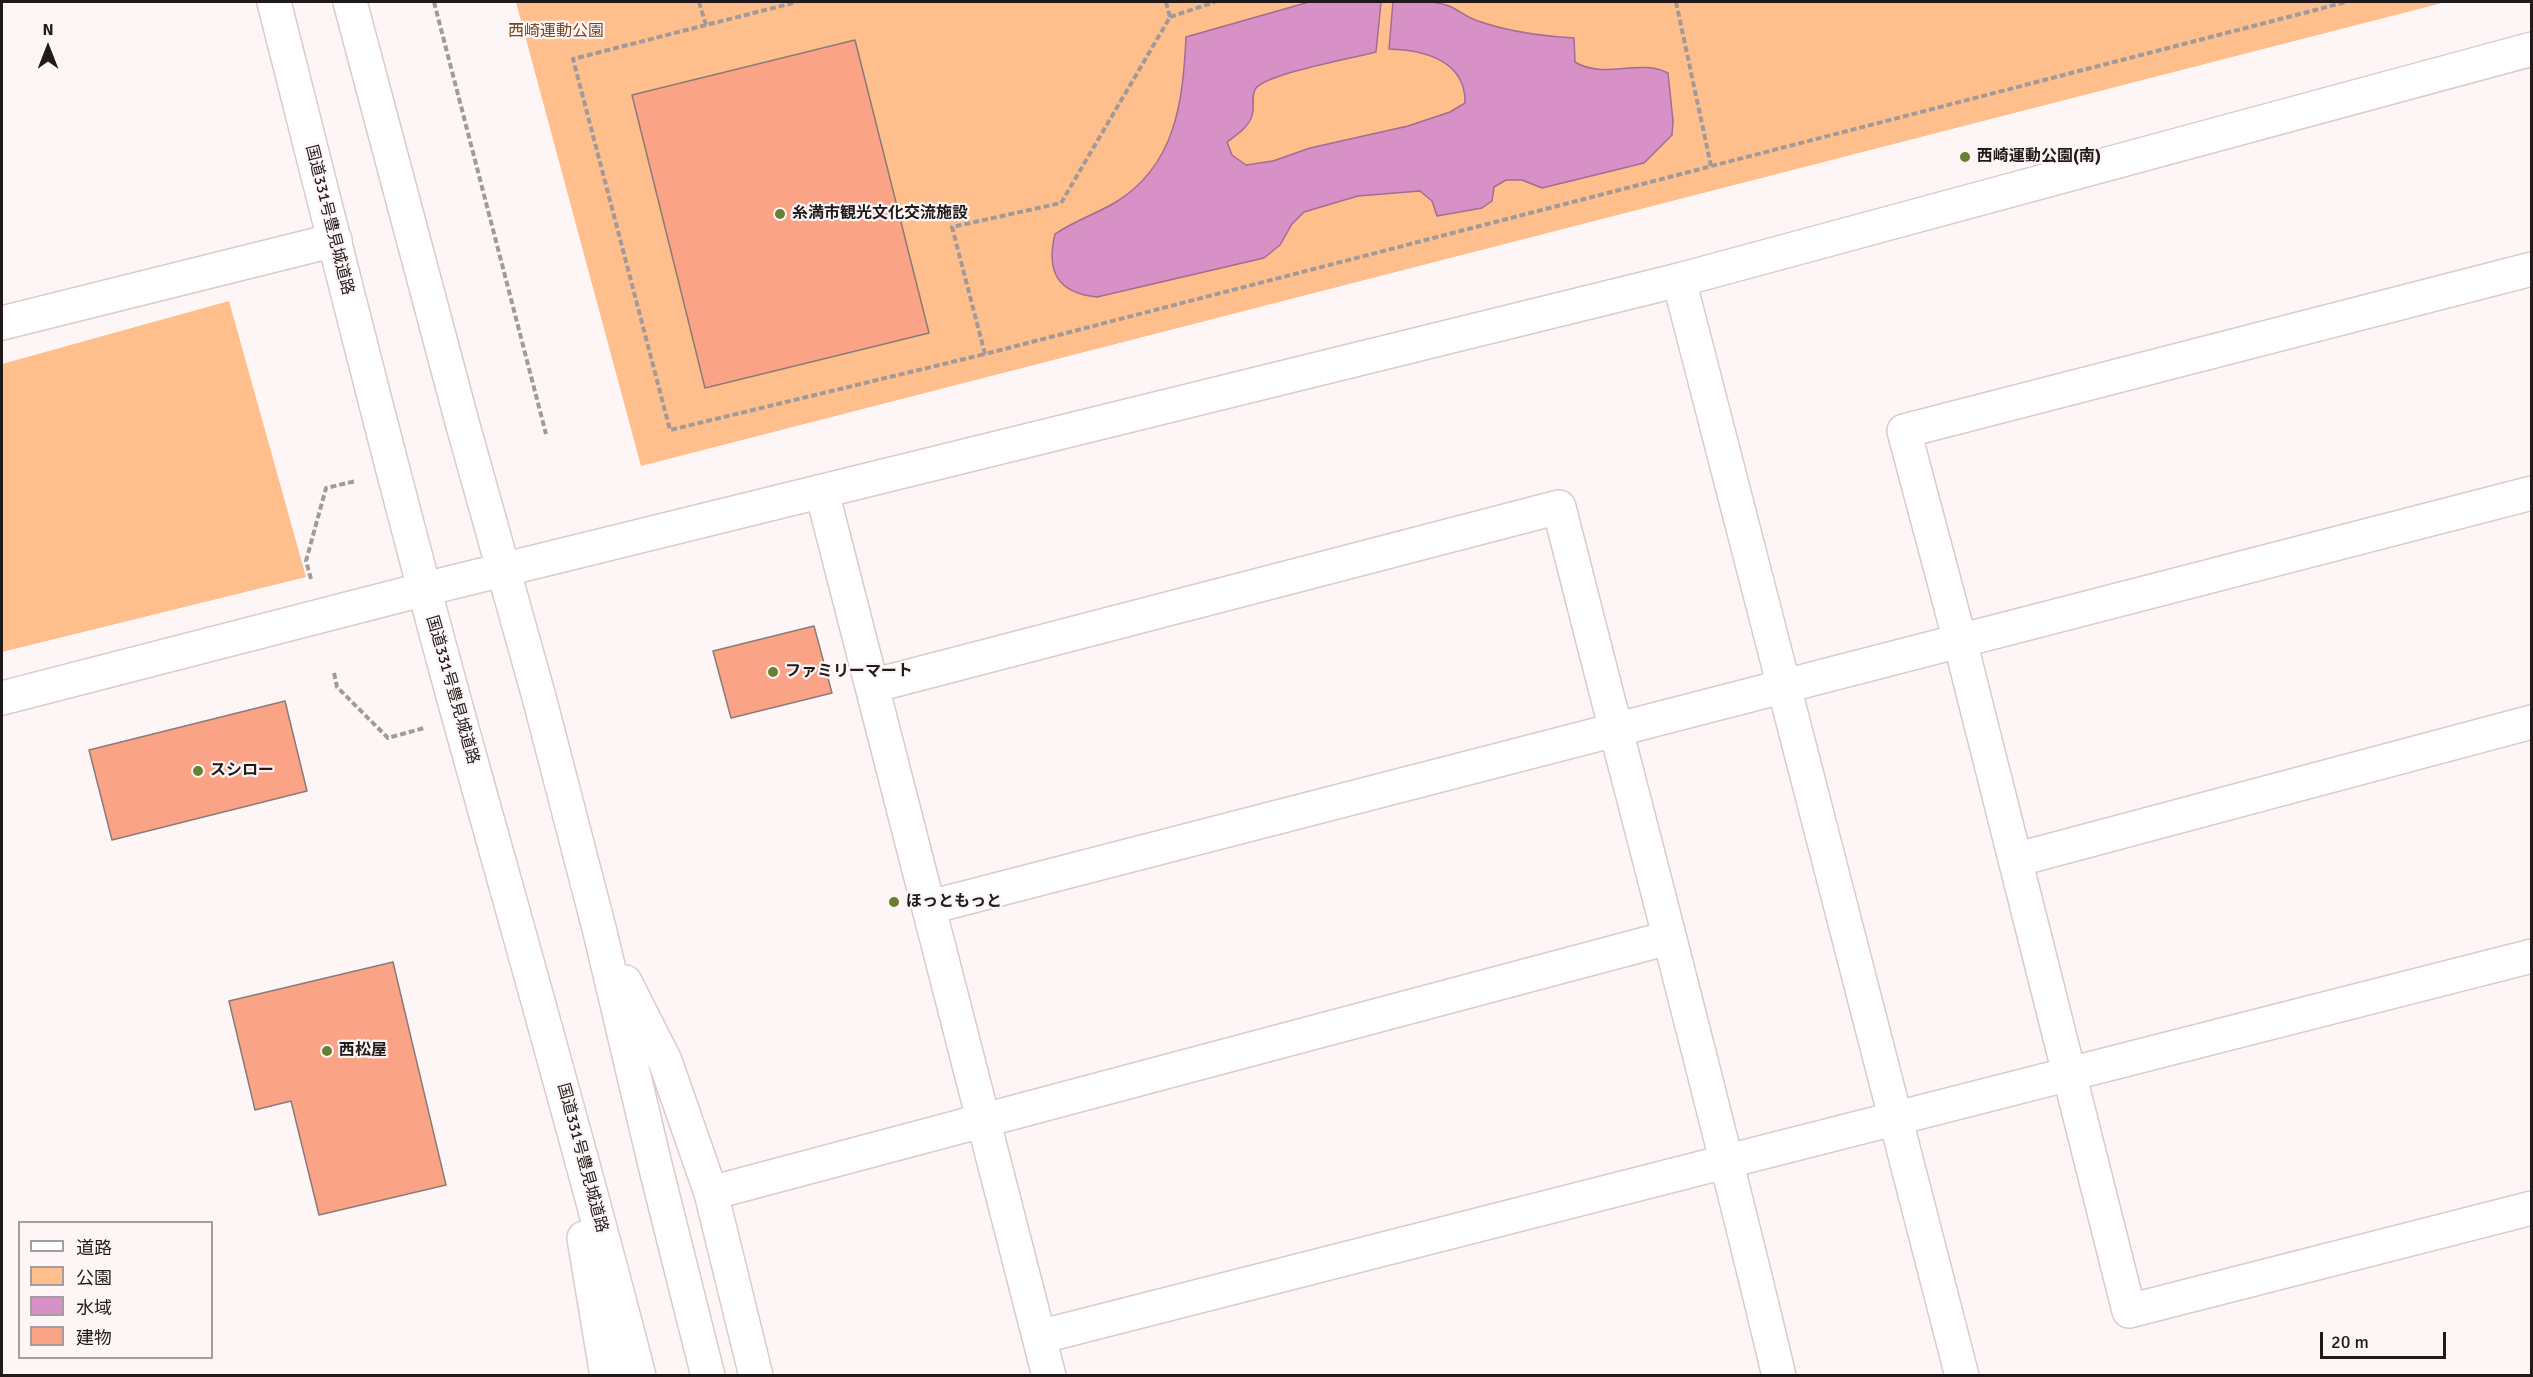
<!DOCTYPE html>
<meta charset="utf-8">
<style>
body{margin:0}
#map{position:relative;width:2533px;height:1377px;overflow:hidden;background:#fef6f6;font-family:Signika,"Noto Sans JP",sans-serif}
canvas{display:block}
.frame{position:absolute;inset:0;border:3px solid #211a1a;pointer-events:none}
.legend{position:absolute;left:18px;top:1221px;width:195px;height:138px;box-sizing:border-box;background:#fef6f6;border:2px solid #a69e9e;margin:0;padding:8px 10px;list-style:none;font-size:18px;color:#211a1a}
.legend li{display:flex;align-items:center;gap:12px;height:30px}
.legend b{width:30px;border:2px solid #a69e9e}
.north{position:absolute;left:18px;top:18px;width:60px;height:60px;-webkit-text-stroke:4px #fef6f6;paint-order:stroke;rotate:0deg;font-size:16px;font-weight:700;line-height:24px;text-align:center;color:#211a1a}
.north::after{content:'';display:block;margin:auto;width:21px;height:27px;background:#211a1a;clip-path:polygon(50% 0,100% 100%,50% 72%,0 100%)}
.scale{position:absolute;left:2320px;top:1332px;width:126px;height:27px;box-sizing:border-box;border:3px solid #211a1a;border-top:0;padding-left:8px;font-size:18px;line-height:21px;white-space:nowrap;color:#211a1a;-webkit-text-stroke:4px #fef6f6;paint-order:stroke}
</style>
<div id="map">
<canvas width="2533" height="1377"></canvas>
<div class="frame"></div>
<ul class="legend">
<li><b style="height:8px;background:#fff"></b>道路</li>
<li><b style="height:16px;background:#febf8c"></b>公園</li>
<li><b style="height:16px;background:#d891c7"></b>水域</li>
<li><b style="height:16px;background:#faa387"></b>建物</li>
</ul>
<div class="north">N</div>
<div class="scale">20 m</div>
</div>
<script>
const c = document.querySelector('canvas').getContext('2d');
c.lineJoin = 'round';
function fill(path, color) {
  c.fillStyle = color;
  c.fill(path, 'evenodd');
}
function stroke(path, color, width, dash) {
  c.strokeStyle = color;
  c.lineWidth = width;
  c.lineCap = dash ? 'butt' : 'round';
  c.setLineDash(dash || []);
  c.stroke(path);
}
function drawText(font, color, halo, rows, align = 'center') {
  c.font = font + ' Signika,"Noto Sans JP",sans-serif';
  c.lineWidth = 4.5;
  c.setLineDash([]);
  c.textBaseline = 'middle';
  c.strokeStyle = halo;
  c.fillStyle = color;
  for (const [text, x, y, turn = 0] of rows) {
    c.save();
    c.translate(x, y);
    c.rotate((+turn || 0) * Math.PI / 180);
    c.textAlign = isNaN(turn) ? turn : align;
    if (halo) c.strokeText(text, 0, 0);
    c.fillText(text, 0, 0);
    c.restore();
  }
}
fill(new Path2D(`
 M516,2H2446L641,466Z
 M229,301L306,577L2,652V364Z`), '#febf8c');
const water = new Path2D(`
 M1309,2H1381L1376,52C1353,58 1269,73 1256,88C1251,95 1254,103 1253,111C1251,126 1238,134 1227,142L1232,155L1246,165L1273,161L1310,148L1408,126L1450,112L1465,103C1466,61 1425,50 1389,49L1393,2C1411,1 1432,0 1449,6C1459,10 1467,18 1478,21C1509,32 1541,36 1574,38L1575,62C1604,80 1639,58 1668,73L1673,121L1672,135L1644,163L1542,188L1522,180H1506L1494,187L1492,201L1482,208L1437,216L1432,201L1420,191L1358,196L1304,212L1292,224L1280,245L1264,258L1097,297C1057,293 1046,271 1055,234C1074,221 1096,214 1116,202C1176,165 1183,101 1186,37Z`);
fill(water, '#d891c7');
stroke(water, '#a16d93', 1.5);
const building = new Path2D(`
 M855,40L929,333L705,388L632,95Z
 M814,626L832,693L731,718L713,651Z
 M285,701L307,791L112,840L89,750Z
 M393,962L446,1185L319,1215L291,1101L255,1110L229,1001Z`);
fill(building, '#faa387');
stroke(building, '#8b7b76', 1.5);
const street = new Path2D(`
 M2532,269L1904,431L1960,641L2129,1311L2532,1208
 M1679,280L1962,1376
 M2,323L335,240
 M822,492L1049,1376
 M872,686L1559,507C1632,797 1710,1085 1779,1376
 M2,698L425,589
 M2015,860L2532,722
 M930,907L2532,493
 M711,1193L1668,938
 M1039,1337L2532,956`);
const secondary = new Path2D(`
 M425,589L1679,280L2532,49`);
const highway = new Path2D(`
 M274,2C334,239 393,477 458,714C519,934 582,1154 639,1376
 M350,2L462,422L539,697L600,932L656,1169L708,1376
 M625,982L665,1061L711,1193L756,1376
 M584,1238L607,1376`);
stroke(street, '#ddcaca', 36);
stroke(secondary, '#ddcaca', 36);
stroke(highway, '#ddcaca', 36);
stroke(new Path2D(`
 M434,2L546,434
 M699,2L706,25L797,2
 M1166,2L1170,17L1061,203L952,227L985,354L2346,2
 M1676,2L1711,166
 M1170,17L1215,2
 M706,25L573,59L670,430L985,354
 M311,579L306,561L326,488L356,481
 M334,673L337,687L388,738L424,728`), '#a29a9a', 4, [6, 3]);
stroke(street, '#fff', 33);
stroke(secondary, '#fff', 33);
stroke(highway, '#fff', 33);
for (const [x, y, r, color] of [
 [1965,157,6,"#697f31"],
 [780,214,6,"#697f31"],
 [773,672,6,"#697f31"],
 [198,771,6,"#697f31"],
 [894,902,6,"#697f31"],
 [327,1051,6,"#697f31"]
]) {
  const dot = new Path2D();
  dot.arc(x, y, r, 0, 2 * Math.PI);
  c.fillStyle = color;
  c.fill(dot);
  stroke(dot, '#fef6f6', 2);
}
drawText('16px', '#76481e', '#fef6f6', [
 ["西崎運動公園",556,32]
]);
drawText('bold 16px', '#211a1a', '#fef6f6', [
 ["西崎運動公園(南)",1977,157],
 ["糸満市観光文化交流施設",792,214],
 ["ファミリーマート",785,672],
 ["スシロー",210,771],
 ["ほっともっと",906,902],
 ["西松屋",339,1051]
], 'left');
drawText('16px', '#211a1a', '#fef6f6', [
 ["国道331号豊見城道路",329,220,76],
 ["国道331号豊見城道路",452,690,74],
 ["国道331号豊見城道路",582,1158,75]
]);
</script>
